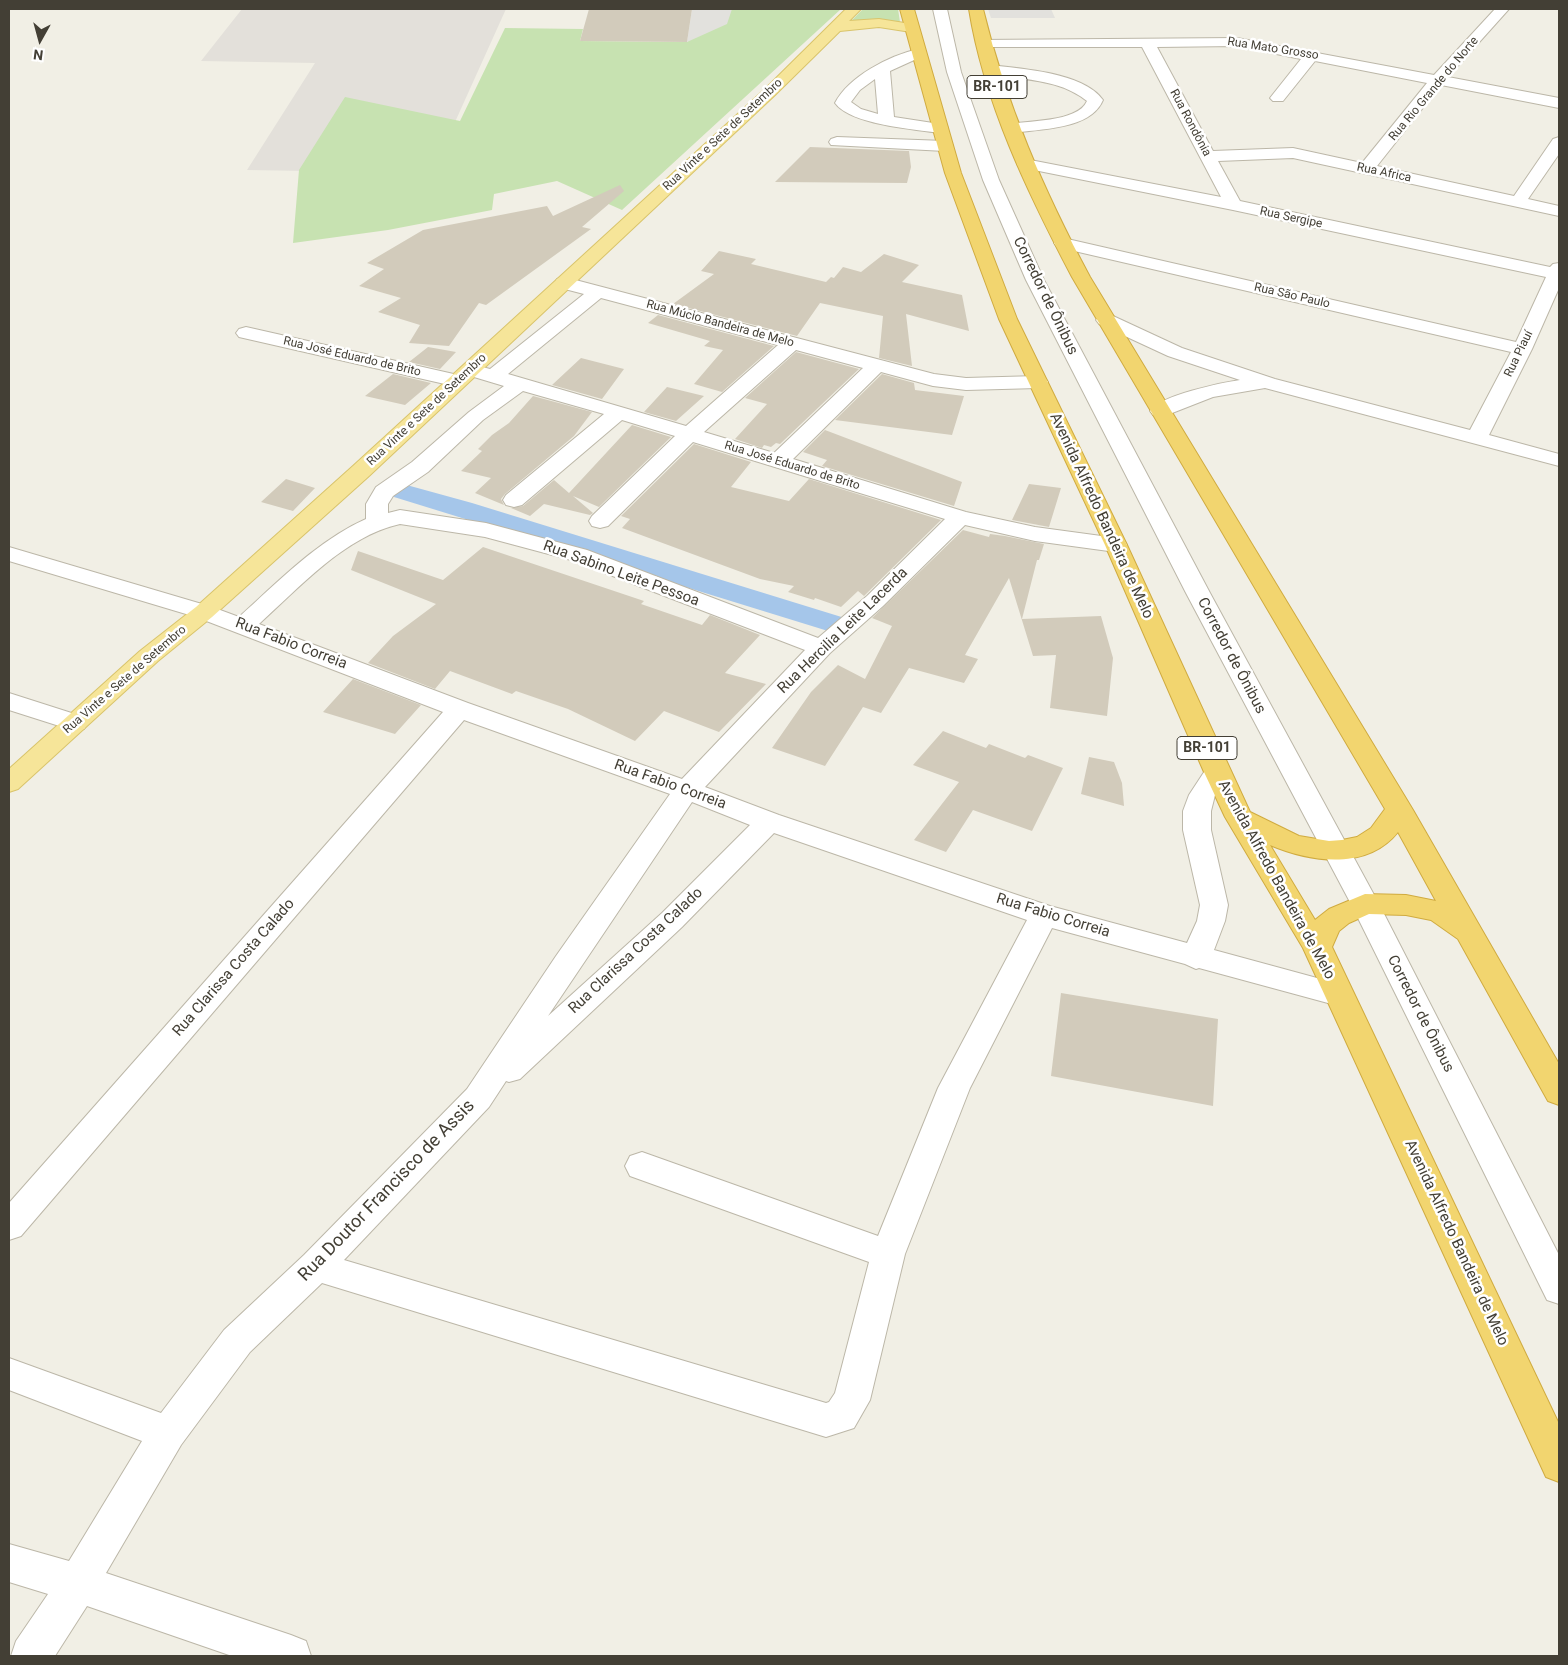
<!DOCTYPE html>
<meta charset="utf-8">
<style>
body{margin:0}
#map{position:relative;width:1568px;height:1665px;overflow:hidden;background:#f1efe5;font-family:Roboto,sans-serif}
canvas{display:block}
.frame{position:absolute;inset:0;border:10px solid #433f35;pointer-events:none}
.north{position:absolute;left:15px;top:15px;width:50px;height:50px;-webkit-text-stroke:4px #fff;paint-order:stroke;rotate:187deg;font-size:14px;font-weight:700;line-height:20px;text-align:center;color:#433f35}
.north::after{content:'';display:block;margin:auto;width:18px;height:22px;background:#433f35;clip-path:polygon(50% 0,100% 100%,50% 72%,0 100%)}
</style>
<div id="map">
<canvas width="1568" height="1665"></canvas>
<div class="frame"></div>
<div class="north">N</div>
</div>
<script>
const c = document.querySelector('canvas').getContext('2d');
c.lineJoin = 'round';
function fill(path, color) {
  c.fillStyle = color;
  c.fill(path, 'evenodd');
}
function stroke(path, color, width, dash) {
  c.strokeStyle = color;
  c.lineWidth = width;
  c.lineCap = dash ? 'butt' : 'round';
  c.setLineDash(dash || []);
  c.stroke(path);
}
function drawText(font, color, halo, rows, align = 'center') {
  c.font = font + ' Roboto,sans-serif';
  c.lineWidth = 5;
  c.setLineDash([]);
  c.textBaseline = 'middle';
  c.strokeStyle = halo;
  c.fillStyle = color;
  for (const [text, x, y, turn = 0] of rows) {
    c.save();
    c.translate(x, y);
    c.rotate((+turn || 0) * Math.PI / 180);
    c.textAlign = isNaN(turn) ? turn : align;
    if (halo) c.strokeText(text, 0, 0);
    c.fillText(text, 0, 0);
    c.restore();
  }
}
fill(new Path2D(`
 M242,9H506L432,173L247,170L315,63L201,61Z`), '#e3e0da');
fill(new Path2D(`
 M731,9H841L622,210L557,181L494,194L492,210L388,230L293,243L299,170L345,97L460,121L505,28L583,29L580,41L687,42Z
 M863,9H898L900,22L880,20L849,23Z`), '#c7e2b1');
fill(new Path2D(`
 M692,9H732L727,24L687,42Z
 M988,9H1051L1055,18H991Z`), '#e2e1dd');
fill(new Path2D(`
 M403,484L472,503L848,619L852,625L848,631L838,634L828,631L394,497L390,492L394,487Z`), '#a5c6ea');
fill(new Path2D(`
 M589,9H692L687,42L580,41Z
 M810,147L909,151L911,167L907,183L775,182Z
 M620,185L624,191L582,227L591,229L486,305L479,303L449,346L409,343L420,325L378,312L401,298L359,286L384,269L367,263L423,230L547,206L553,216Z
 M719,251L756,259L751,264L826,282L831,277L834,278L843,267L861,272L884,254L919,265L902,282L962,295L969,331L906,314L912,366L879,358L883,316L820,303L797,336L673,304L714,274L701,271Z
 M658,315L774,346L722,392L694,384L723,350L704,346L710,341L648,323Z
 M428,347L456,352L440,369L409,362Z
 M796,352L859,369L780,444L776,443L771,447L764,445L762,448L735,439L767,404L745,398Z
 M581,358L624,369L602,399L552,385Z
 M393,374L431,383L405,405L365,396Z
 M882,374L914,383L915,390L964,396L952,435L835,420Z
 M667,387L704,396L676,421L644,412Z
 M533,396L592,412L574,436L505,494L501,499L504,505L475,493L491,478L461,471L482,451L478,449L492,435L509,423Z
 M632,425L671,437L599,507L573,496L593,513L590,515L544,504L530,516L511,508L523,506L554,480L569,493Z
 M825,430L962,482L954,506L822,466L827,460L803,452Z
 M694,444L751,462L731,487L789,501L809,479L941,520L864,596L858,591L841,607L815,598L814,600L788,592L794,586L760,579L622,528L630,519L621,516Z
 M286,479L315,488L293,511L261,502Z
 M1029,484L1061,488L1049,527L1012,520Z
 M963,530L989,537L990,534L1005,536L1044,544L1039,560H1037L1022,619L1101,616L1113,658L1107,716L1050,708L1056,655L1033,656L1009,578L965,655L978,659L964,683L909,668L881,713L863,707L825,766L772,748L811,692L838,665L865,679L892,626L872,618Z
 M483,547L644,601L641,604L702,625L710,615L760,635L725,673L766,684L719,732L664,711L635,741L568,709L516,691L512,694L450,671L435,689L368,663L393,636L436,604L351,570L358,551L443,580Z
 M353,679L421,705L395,734L323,712Z
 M943,731L986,748L989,744L1025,758L1028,755L1063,768L1032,831L973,810L946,852L914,840L959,782L913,765Z
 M1089,757L1114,762L1122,783L1124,806L1081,794Z
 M1061,993L1218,1019L1213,1106L1051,1076Z`), '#d2cbbb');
const minor = new Path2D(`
 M933,9H947L961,72L999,180L1044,280L1210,593L1379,904L1559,1255V1304L1547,1300L1351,904L1186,593L1026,280L983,180L947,72Z
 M1495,9H1509L1448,77L1559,98V108L1441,85L1377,166L1514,196L1553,139L1559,137V154L1528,199L1559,206V216L1293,158L1218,161L1240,201L1550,267L1553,264L1559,263V288L1532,349L1489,435L1559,454V466L1265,388L1213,397L1167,415L1160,417L1153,415L1150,411C1161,395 1220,383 1240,380L1168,356L1099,324L1096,320L1099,316L1106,314L1113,316L1182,348L1275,379L1470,430L1511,352L1057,247L1054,243L1057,239L1063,238L1516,342L1546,277L1233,210L1019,167L1017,164L1019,161L1025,159L1221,197L1142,47H983L978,46L976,43L978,40L1237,38L1434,75ZM1237,46L1301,59L1270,98L1273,101H1283L1315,61L1427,83L1362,163L1293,148L1213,151L1157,47Z
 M918,49L923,50L925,53L923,56L890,71L894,117L946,125L948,128L946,131L940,133C914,129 851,125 835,103C849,76 889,56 918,49ZM875,79L878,114L861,109L851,102L860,90Z
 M990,65C1021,69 1083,72 1103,100C1091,130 1039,129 1011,133L1005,131L1003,128L1005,125C1025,120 1078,123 1087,101C1057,77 1020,81 985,72L983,69L985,66Z
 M837,137L945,141L951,143L953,146L951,149L945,151L831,145L829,142L831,139Z
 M564,277L934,374L966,378L1038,376L1045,378L1048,382L1045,386L1038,388L966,390L933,386L881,372L793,459L966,512L1035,527L1116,538L1124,540L1127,545L1124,550L1116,552L1035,541L965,525L883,606L830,653L705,787L779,815L1050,906L1187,943L1197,921L1200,905L1183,830V811L1189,795L1208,766L1217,763L1226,766L1230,772L1215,795L1211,811V830L1228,905L1225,921L1214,950L1350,987L1354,995L1350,1003L1339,1006L1199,968L1196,969L1185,964L1052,928L970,1088L905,1254L870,1400L854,1428L826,1437L322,1283L250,1352L181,1445L106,1573L291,1635L306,1641L311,1656H232L87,1606L55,1656H11L16,1641L48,1594L9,1582V1544L69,1561L142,1441L9,1390V1358L161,1413L224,1330L304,1255L467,1089L556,956L670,794L464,720L21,1236L9,1240V1203L443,712L196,617L9,561V547L212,607L239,617C278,582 317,541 366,519V504L376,487L412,462L469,412L504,386L464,374L461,370L464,366L471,364L490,369L584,294L557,287L555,283L557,279ZM601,298L778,345L686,426L508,374ZM796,350L863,368L774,453L704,432ZM523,391L604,414L506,495L503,500L506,505L514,507L522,505L622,420L675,436L592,516L589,521L592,526L600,528L608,526L693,442L945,519L867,596L818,638L587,550L486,523L400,510L388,513V504L393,496L428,472L483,420ZM400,524L485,537L571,560L805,650L682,779L468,703L259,624C299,588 345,536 400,524ZM692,802L750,825L662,913L548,1016ZM774,833L1027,920L938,1088L878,1236L642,1152L630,1156L625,1166L630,1176L869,1262L835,1393L829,1402L826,1403L344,1260L489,1107L506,1081L509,1082L520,1079L682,927Z
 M246,327L458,375L465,377L468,381L465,385L458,387L239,337L236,333L239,329Z
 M9,693L84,717L88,723L84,729L75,731L9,710Z`);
const major = new Path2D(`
 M846,9H861L849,21L879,19L911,24L916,25L918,28L916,31L911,32L879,27L840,31L775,95L369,476L212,617L158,661L18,789L9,792V769L140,651L196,607L353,466L765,89Z`);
const highway = new Path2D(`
 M900,9H914L961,173L1017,319L1127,545L1250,812L1299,836L1329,841L1342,840L1357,837L1371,828L1385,809L1072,277C1028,193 984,103 969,9H983C1006,104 1044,191 1090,277L1413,810L1559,1064V1105L1548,1101L1458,939L1431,920L1406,915L1369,914L1349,923L1339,931L1332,947L1559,1424V1482L1546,1477L1303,948L1225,817L1204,772L1105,545L999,319L945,173ZM1398,832L1436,901L1406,895L1365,894L1329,909L1315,920L1270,845C1310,862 1367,871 1398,832Z`);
stroke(minor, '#bcb7a8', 2);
stroke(major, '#d9c46b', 2);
stroke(highway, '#d0ab40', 2);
fill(minor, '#fff');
fill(major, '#f6e599');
fill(highway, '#f2d56f');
drawText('12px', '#433f35', '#fff', [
 ["Rua Mato Grosso",1273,49,9],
 ["Rua Rio Grande do Norte",1434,89,-50],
 ["Rua Rondônia",1190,123,62],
 ["Rua Vinte e Sete de Setembro",723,135,-43],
 ["Rua Africa",1384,173,12],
 ["Rua Sergipe",1291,218,12],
 ["Rua São Paulo",1292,296,13],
 ["Rua Múcio Bandeira de Melo",720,324,15],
 ["Rua Piauí",1519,354,-64],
 ["Rua José Eduardo de Brito",352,357,13],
 ["Rua Vinte e Sete de Setembro",427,410,-43],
 ["Rua José Eduardo de Brito",792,466,17],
 ["Rua Vinte e Sete de Setembro",125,680,-41]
]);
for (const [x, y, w] of [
 [997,87,60],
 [1207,748,60]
]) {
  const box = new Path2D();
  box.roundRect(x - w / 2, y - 11.5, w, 23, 4);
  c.fillStyle = '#fff';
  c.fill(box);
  stroke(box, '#433f35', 1);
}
drawText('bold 14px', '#433f35', null, [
 ["BR-101",997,87],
 ["BR-101",1207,748]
]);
drawText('15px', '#433f35', '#fff', [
 ["Corredor de Ônibus",1045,296,64],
 ["Avenida Alfredo Bandeira de Melo",1101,516,65],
 ["Rua Sabino Leite Pessoa",621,574,20],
 ["Rua Hercilia Leite Lacerda",843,631,-44],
 ["Rua Fabio Correia",291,644,21],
 ["Corredor de Ônibus",1231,656,62],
 ["Rua Fabio Correia",670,785,20],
 ["Avenida Alfredo Bandeira de Melo",1276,880,61],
 ["Rua Fabio Correia",1053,916,17],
 ["Rua Clarissa Costa Calado",636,951,-43],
 ["Rua Clarissa Costa Calado",234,968,-49],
 ["Corredor de Ônibus",1420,1014,63],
 ["Avenida Alfredo Bandeira de Melo",1456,1243,65]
]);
drawText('18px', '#433f35', '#fff', [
 ["Rua Doutor Francisco de Assis",387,1191,-46]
]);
</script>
